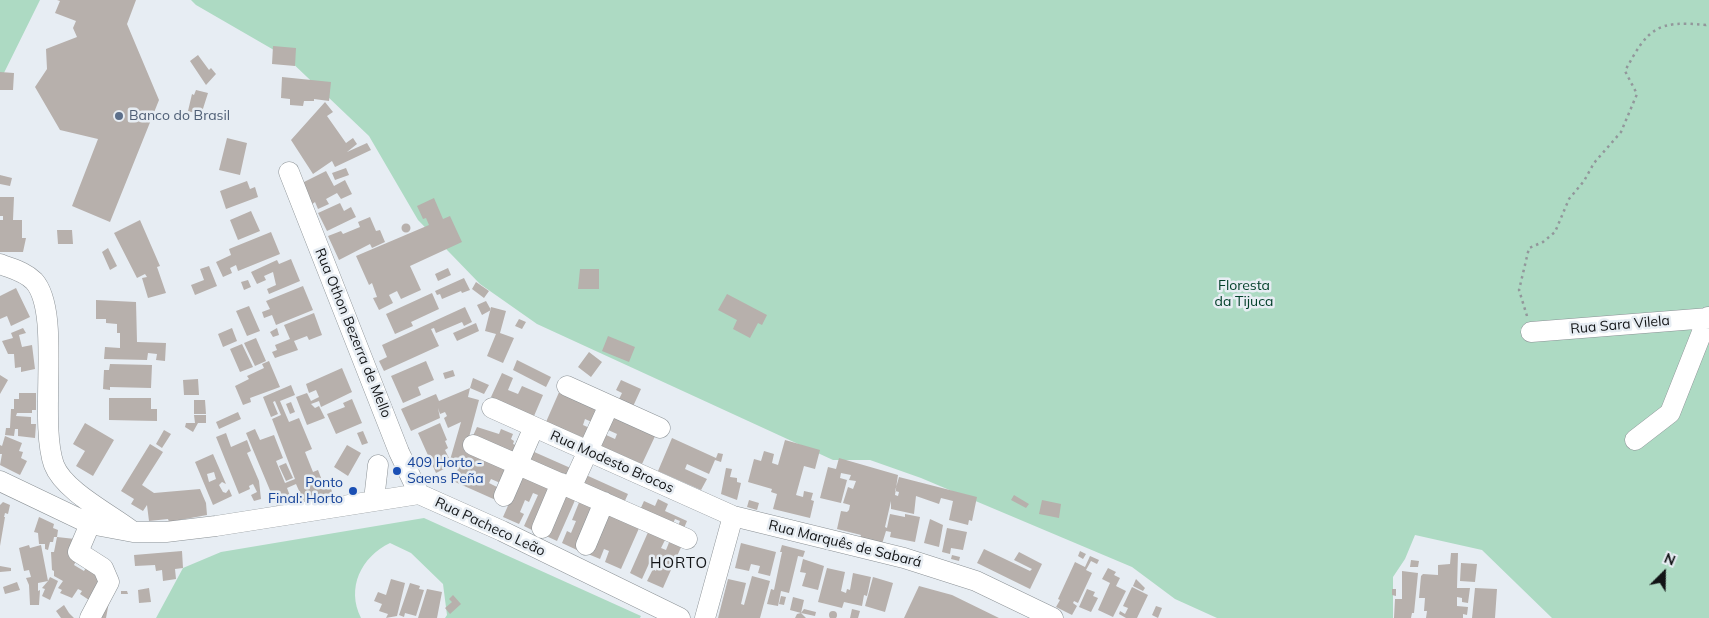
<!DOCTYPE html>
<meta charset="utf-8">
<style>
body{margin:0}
#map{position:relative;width:1709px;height:618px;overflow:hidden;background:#e7edf3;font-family:Mulish,sans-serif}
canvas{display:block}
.north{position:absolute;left:1639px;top:548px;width:50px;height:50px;-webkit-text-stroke:4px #e7edf3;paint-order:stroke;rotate:23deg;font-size:14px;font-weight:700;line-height:20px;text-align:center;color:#121416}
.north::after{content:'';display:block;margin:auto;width:18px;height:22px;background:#121416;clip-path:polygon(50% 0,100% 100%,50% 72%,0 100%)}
</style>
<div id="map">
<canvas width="1709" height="618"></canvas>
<div class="north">N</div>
</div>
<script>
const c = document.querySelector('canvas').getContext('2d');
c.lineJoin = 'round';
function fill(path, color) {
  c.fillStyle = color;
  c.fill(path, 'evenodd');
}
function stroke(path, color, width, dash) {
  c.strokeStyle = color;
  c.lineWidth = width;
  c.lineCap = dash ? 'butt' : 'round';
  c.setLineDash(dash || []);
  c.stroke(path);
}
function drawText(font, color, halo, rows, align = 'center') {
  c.font = font + ' Mulish,sans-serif';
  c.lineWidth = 5;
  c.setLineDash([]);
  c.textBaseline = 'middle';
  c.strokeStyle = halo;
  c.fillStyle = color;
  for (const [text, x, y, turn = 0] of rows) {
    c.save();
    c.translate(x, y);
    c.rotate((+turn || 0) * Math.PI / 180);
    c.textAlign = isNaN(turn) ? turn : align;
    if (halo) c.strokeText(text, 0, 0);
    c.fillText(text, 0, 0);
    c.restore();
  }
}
fill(new Path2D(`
 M0,0H40L0,81Z
 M191,0H1709V618H1552L1482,550L1415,535L1405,559L1393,577V618H1217L1175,599L1132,567L921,478L870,460H833L537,324L480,284L418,220L369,136L286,57L196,5Z
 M424,518L641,616L640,618H445L447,615L443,584L411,553L390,543C361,557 346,588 361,618H156L183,568L221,552Z`), '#addac3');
fill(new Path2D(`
 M57,0H136L127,24L159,100L110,222L72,206L98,139L60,130L35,87L47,69L46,49L77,37L73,28L76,21L55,13L60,1Z
 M273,46L296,48L295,66L272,64Z
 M198,55L209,70L211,68L216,74L206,85L190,61Z
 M0,72L14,73L13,90H0Z
 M282,77L331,82L329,101L314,99V101H304L303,106L290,105V99L281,98Z
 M196,90L208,93L201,115L188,111L192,94L194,95Z
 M325,102L333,112L327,116L346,143L353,138L357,144L347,152L367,143L371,150L335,167L332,161L313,174L291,140Z
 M227,138L247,143L240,175L219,170Z
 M346,168L349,175L335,180L332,173Z
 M326,171L334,186L345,180L352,194L341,199L337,193L326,199L329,204L318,209L315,202L311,205L300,184Z
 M0,175L12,178L10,186L0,184Z
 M247,181L250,189L255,187L258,197L226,209L220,191Z
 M0,197H14L13,220H22V238H26L23,252H0V220H3V216H0Z
 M434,198L443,219L450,216L462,242L410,266L421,290L401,299L397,291L389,295L393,303L379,310L373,298L377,297L372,283L369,285L356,256L429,225L426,218L423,219L417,206Z
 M340,203L344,211L351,207L356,217L327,231L318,213Z
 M251,211L260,231L238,240L230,220Z
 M370,217L376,231L380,230L385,242L372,248L370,244L339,260L328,236L341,231L343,234L360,227L358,222Z
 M140,220L160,266L157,267L166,293L148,298L142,278L147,277L145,274L137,278L114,233Z
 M401.5 228a4.5 4.5 0 1 1 9 0a4.5 4.5 0 1 1-9 0Z
 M57,230H72L73,244H58Z
 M271,232L280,254L238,271L236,265L230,268L232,273L223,277L216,262L231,255L229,249Z
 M108,248L117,266L110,270L102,252Z
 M291,259L300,281L269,294L267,289L276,285L273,272L264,276L266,280L257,284L251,272L277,260L279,264Z
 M209,266L217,286L195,295L191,285L204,280L200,269Z
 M448,268L451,275L438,281L435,274Z
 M580,269H599V289H578Z
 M464,278L470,290L462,293L461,291L442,299L440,294L437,295L435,291Z
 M248,280L251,287L244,290L241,282Z
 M476,282L489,291L484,298L472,289Z
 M303,286L313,310L276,325L272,315L264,318L262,312L270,309L266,301Z
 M16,288L30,317L11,326L7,316L0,319V296Z
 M432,293L439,309L411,322L413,326L395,334L386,314Z
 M727,294L767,315L762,325L758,323L750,338L733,329L737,320L718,310Z
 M96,300L136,302L137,342L166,343L165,361L156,360L157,354L148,353L147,360L104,359L105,347L120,348V333H117V324L106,323V319H96Z
 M486,301L491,310L482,315L477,305Z
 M249,306L260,331L247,336L236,311Z
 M465,307L472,322L464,326L462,322L436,333L434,328L431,329L439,346L384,371L379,361L387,357L382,345Z
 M491,307L506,311L500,333L514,338L503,363L487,356L496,334L485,331Z
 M314,313L322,335L309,340L307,336L294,341L298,350L275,358L272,352L277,350L275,345L290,339L284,325Z
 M519,319L526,322L522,329L515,326Z
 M476,323L479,331L457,341L453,333Z
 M23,328L26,333L19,335L22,347L32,345L35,369L21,372V367L15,368L14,354H8L2,341L13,338L11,333Z
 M232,328L237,341L223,347L218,334Z
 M277,328L279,335L273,337L270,332Z
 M608,336L635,347L629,362L602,351Z
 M256,338L266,361L255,366L244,343Z
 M242,344L253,367L240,372L230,349Z
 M589,352L602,362L591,377L578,367Z
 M517,360L551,377L546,387L513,370Z
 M269,361L280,387L250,398L251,402L243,405L235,386L249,379L247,376L264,368L262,364Z
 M426,361L434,380L418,387L421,395L403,403L391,376Z
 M110,364L152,365L151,388L110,387V390L103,389L104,370H109Z
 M342,368L352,392L321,407L319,401L311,404L315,408L319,406L325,418L307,425L296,397L307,393L311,401L319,397L316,390L309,393L306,384Z
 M453,370L455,376L445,379L443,373Z
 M502,373L513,378L508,390L518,394L522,386L543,395L534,416L491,397Z
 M0,375L8,380L0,394Z
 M473,378L489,385L484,394L470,388Z
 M198,379L199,395H184L183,380Z
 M621,380L641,389L630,413L619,399L622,393L616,390Z
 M291,385L295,395L280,401L289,422L299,418L312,449L305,452L313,472L318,470L325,488L330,486L334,497L277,507L246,433L255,429L260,440L274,435L283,458L276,461L285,483L295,479L272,419L281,415L275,401L273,402L278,414L271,417L263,397ZM296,484L300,493L290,496L287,488Z
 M470,388L468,397L479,400L468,441L506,465L505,485L491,479L489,483L503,490L498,501L453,481L459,466L452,463V465L436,473L418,433L440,423L447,440L445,441L448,448L445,450L450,460L461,422L448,428L444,418L447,416L445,412L440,414L438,408L440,418L411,431L401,409L436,394L439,401Z
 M560,390L603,408L596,424L585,419L583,425L594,430L589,440L546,422Z
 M19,393H36V410H32V413H17L16,416L31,417V424H36L35,438L18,436V429H15L14,436L5,435L6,428H10L11,409H14V399H19Z
 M109,398H151V409H157V421L109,420Z
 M352,399L362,423L336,434L327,414L345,407L343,403Z
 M194,400H205L206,414H194Z
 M291,402L295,412L290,414L286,404Z
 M238,412L241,419L219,429L216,422Z
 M614,413L657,432L642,464L599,445L604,434L615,439L617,434L606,429Z
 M194,415H206V423H198L193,432L185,427L186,423H195Z
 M85,423L114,440L93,476L76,466L85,451L73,444Z
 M477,427L499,434L501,429L513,434L511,439L514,441L513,444L521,447L516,458L472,438Z
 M164,430L171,434L162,448L156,444Z
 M363,431L368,443L362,445L357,433Z
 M226,433L231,447L247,440L251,451L247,453L259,481L261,499L254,501L251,495L257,492L253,484L249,486L250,489L239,494L216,437Z
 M5,436L22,443L19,451L23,452L21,458L27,461L20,475L0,465L2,454H0V445L2,446Z
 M672,438L716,458L718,453L723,454L721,462L715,460L709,474L687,464L685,469L707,479L701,490L658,471Z
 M785,440L820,450L815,469L804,466L796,495L803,497L804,491L813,493L811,500L814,501L810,518L773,509L777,494L771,492L772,489L748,482L754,459L761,461L764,451L774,454L772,463L778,465Z
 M150,444L163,452L142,485L154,493L200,489L206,503L207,515L169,522L168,519L149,521L147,505L143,511L131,504L134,499L121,491Z
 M347,445L361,453L348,476L334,467Z
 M532,451L575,470L570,482L526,464Z
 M213,454L226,484L222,482L219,485L223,492L226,493L229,489L232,496L213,505L195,462ZM214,472L216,479L209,482L207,474Z
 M839,458L898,475L895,495L898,496L899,492L895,491L899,477L977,497L972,521L969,520L968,525L949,520L953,501L941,498L939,504L916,496L914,514L891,509V501L885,527L887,528L890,514L905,517V514L920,517L915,542L890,537L891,532L886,531L882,544L860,539L861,535L837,529L841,511L847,512L849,510L850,505L843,503L848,487L853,489L856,481L849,480L851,475L841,473L840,478L847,480L841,503L820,498L828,467L836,469Z
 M286,463L293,478L286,481L279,466Z
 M726,468L732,469L730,477L737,478V482L741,483L737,500L721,494Z
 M522,474L555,489L536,532L524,526L538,495L533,493L529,502L525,500L520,512L524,514L519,524L503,517Z
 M586,475L628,494L623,505L581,486Z
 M564,492L576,498L557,541L544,535Z
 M1014,495L1029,504L1026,508L1011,500Z
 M658,499L668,504L665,511L687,521L681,535L677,528L680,521L675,519L670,530L639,512L644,501L655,506Z
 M580,500L596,507L577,550L562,543L567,531L571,533L576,521L572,520Z
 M749,500L759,503L757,510L747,507Z
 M1042,500L1061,504L1059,518L1039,514Z
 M3,502L10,505L8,514L5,513L4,517H5L0,546V505Z
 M607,511L640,526L621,569L605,562L609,551L604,549L600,559L588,554Z
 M39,517L54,524L53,528L58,530L57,537H54L53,542H50L48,550L45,549V544H39L38,533L34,532Z
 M930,519L943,525L939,547L924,543Z
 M947,528L967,532L963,550L951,548L950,554L942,552Z
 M649,530L666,538L661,548L666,550L670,540L682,545L663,588L647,581L653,569L656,571L660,561L652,557L642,579L630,573Z
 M57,537L75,539L77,559L74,565L84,571L87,566L103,574L92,602L80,594L82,591L78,589L72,598L60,593L62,590L58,588L63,581L54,576V571L52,570L51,552H54Z
 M741,543L776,552L770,576L758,573L760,566L751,564L749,571L735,568Z
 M29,545L30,548L41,545L48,581L50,577L58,581L50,600L42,596L45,589L42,588L48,581L38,583V591L40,590L39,605H30L29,585L26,578L31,577L29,570L24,571L19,548Z
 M782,545L805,551L803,557L798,556L789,593L781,591L778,606L767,604L771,589L774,590L782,552H780Z
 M984,549L1030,571L1032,569L1014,560L1019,552L1042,564L1030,589L977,563Z
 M182,551L183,568L175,569L176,579L163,581L162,570L156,571L155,565L135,566L134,555Z
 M1080,551L1086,554L1083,559L1078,556Z
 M1451,553H1458L1457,588H1470L1468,603L1462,602V598L1457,597V606L1468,607L1467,615L1463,614V618H1426L1427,611H1424L1425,598H1419L1421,576L1423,574L1438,575V565L1450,564Z
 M952,555L960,557L959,561L951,559Z
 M1090,556L1099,560L1097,564L1091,561L1086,570L1092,573L1078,603L1074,601L1073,603L1077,606L1072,615L1056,607L1060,600L1058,599L1075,562L1085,567Z
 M803,559L824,566L818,590L802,586L806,573L800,572Z
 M1411,560L1419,561L1418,567H1410Z
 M1461,563L1477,564L1475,582L1460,581Z
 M0,566L11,568V571L0,572Z
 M827,568L845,572L841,591L846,593L847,589L850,590L853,573L871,577L867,596L864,595L862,606L844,602L842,608L818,602Z
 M1108,568L1116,572L1114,575L1120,578L1116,586L1126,591L1113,617L1098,610L1110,583L1102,579Z
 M1402,571L1418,573L1414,613H1412L1411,618H1394L1395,599H1402Z
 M752,576L770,581L760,618H718L728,579L746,583L741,604L744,605Z
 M873,577L893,583L885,612L865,606Z
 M391,579L405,583L397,616L386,618L388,614L379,611L382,604L374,601L378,592L386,595Z
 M1136,579L1145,588L1143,591L1133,586Z
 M17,582L20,590L5,594L3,587Z
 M410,583L420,586L419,589L424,590L416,616L405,613L404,617L399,615Z
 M919,586L952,595L999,618H904Z
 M1132,587L1148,595L1137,618H1126L1119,614L1120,611L1125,614L1128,608L1123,606Z
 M149,588L151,602L139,603L138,590Z
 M1475,588L1497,589L1495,618H1472Z
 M427,589L442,592L437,618H418Z
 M1087,589L1095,592L1093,596L1098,598L1091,612L1079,607Z
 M1392,589H1396V596L1392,595Z
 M121,591H127L128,594H121Z
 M453,595L461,604L450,614L445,608L452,602L449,599Z
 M781,596L786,597L784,605L779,604Z
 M793,597L804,600L801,613L804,609L816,612L815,616L801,613L806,618H795L797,614L801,613L790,610Z
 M109,602L106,618H97Z
 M64,605L69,613L74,618H61L56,611Z
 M1156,606L1162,608L1158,618L1152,615Z
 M852,609L860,611L858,618H850Z
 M829 615a4 4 0 1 1 8 0a4 4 0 1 1-8 0Z`), '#b7b0ac');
const minor = new Path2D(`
 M289,172L399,452L419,494
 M0,264C12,269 24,271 34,281C62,312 38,420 54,465C64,491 110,514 132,531
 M1531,332L1709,318
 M567,386L660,428
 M492,408L733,516L904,558L976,581L1053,618
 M1635,440L1670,413L1708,317
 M473,445L687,539
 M0,481L90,524L133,532H166L216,526L419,494L502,531L680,618
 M571,488L609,405
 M504,496L534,427
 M374,500L378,465
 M542,528L561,483
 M586,545L604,502
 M90,618L109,582L103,568L78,552L90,524
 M705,618L733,516`);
stroke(minor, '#8b9195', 21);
stroke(new Path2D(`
 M1527,316L1519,290L1529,248L1543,242L1555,232L1569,199L1584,181L1594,163L1621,132L1637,94L1625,71C1648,28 1657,20 1706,25L1709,23`), '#92979b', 2.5, [2.5, 4]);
stroke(minor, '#fff', 20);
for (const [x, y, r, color] of [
 [119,116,5,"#5c6f8a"],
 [397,471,5,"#1a4fb4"],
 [353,491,5,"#1a4fb4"]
]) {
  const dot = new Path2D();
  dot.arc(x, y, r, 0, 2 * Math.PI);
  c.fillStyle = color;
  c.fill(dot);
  stroke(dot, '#e7edf3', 2);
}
drawText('14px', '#4e5e75', '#e7edf3', [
 ["Banco do Brasil",129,116]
], 'left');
drawText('14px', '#03402a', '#e7edf3', [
 ["Floresta",1244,286],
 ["da Tijuca",1244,302]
]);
drawText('14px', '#121416', '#e7edf3', [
 ["Rua Sara Vilela",1620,325,-5],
 ["Rua Othon Bezerra de Mello",353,333,68],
 ["Rua Modesto Brocos",612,462,24],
 ["Rua Pacheco Leão",490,527,25],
 ["Rua Marquês de Sabará",845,544,14]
]);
drawText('14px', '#164399', '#e7edf3', [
 ["409 Horto -",407,463],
 ["Saens Peña",407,479],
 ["Ponto",343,483,"right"],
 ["Final: Horto",343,499,"right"]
], 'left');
c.letterSpacing = '1px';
drawText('15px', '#121416', '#e7edf3', [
 ["HORTO",679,563]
]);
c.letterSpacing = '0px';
</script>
